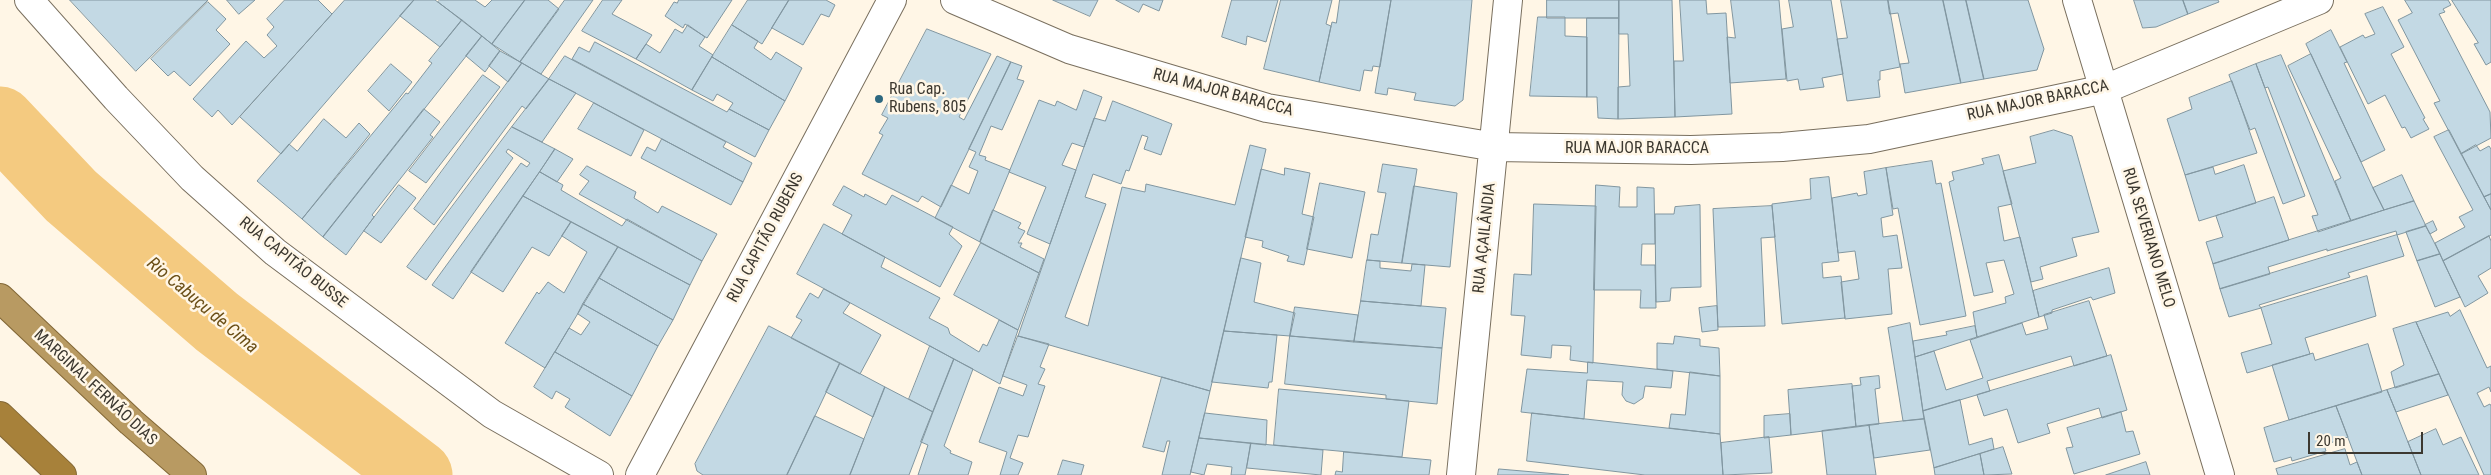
<!DOCTYPE html>
<meta charset="utf-8">
<style>
body{margin:0}
#map{position:relative;width:2491px;height:475px;overflow:hidden;background:#fff6e6;font-family:"Roboto Condensed",sans-serif}
canvas{display:block}
.scale{position:absolute;left:2308px;top:432px;width:115px;height:22px;box-sizing:border-box;border:2px solid #3c3830;border-top:0;padding-left:6px;font-size:15px;line-height:18px;white-space:nowrap;color:#3c3830;-webkit-text-stroke:4px #fff6e6;paint-order:stroke}
</style>
<div id="map">
<canvas width="2491" height="475"></canvas>
<div class="scale">20 m</div>
</div>
<script>
const c = document.querySelector('canvas').getContext('2d');
c.lineJoin = 'round';
function stroke(path, color, width, dash) {
  c.strokeStyle = color;
  c.lineWidth = width;
  c.lineCap = dash ? 'butt' : 'round';
  c.setLineDash(dash || []);
  c.stroke(path);
}
function fill(path, color) {
  c.fillStyle = color;
  c.fill(path, 'evenodd');
}
function drawText(font, color, halo, rows, align = 'center') {
  c.font = font + ' "Roboto Condensed",sans-serif';
  c.lineWidth = 5;
  c.setLineDash([]);
  c.textBaseline = 'middle';
  c.strokeStyle = halo;
  c.fillStyle = color;
  for (const [text, x, y, turn = 0] of rows) {
    c.save();
    c.translate(x, y);
    c.rotate((+turn || 0) * Math.PI / 180);
    c.textAlign = isNaN(turn) ? turn : align;
    if (halo) c.strokeText(text, 0, 0);
    c.fillText(text, 0, 0);
    c.restore();
  }
}
stroke(new Path2D(`
 M0,121L71,196L217,322L418,475`), '#f4ca80', 69);
const building = new Path2D(`
 M70,0H208L136,71Z
 M227,0H255L239,14Z
 M285,0H318L332,14L232,125L218,110L212,117L193,99L246,41L264,58L277,46L267,35L274,27L267,19Z
 M345,0H414L281,154L240,117Z
 M414,0H435L462,20L440,47L400,16Z
 M440,0H475L485,7L492,0H525L492,44L438,2Z
 M525,0H548L559,9L520,62L492,44Z
 M565,0H593L541,74L520,62Z
 M603,0H622L612,14L652,35L636,59L582,31Z
 M679,0H732L707,38L685,24L683,28L665,16L674,2L677,3Z
 M748,0H789L762,44L732,25Z
 M789,0H826L835,5L829,17L821,14L803,45L772,28Z
 M1053,0H1098L1090,16Z
 M1116,0H1163L1159,11L1143,4L1139,12Z
 M1232,0H1278L1266,42L1247,36L1246,45L1222,37Z
 M1281,0H1332L1326,24L1331,26L1319,82L1264,69Z
 M1340,0H1391L1380,67L1373,66L1372,71L1364,70L1360,91L1319,82L1332,22L1336,23Z
 M1472,0L1463,100L1455,106L1414,100L1416,93L1388,88L1387,95L1375,93L1391,0Z
 M1547,0H1619V18H1547Z
 M1619,0H1672L1675,117L1618,119V87L1630,86L1628,34H1619Z
 M1680,0H1706L1707,14L1726,13L1732,114L1675,117L1674,61H1683Z
 M1731,0H1779L1786,79L1730,83L1727,37L1735,38Z
 M1789,0H1831L1843,74L1822,78L1824,87L1800,90L1798,79L1787,81L1782,29L1793,27Z
 M1841,0H1888L1900,67L1880,71V80H1878L1880,97L1847,101L1837,39L1847,38Z
 M1888,0H1943L1961,83L1905,93L1900,64L1909,63L1898,13L1890,14Z
 M1943,0H1966L1984,79L1961,83Z
 M1966,0H2028L2044,49L2037,70L1984,79Z
 M2134,0H2183L2188,14L2156,27L2143,28Z
 M2183,0H2218L2219,2L2188,14Z
 M2405,0H2448L2451,5L2443,9L2445,12L2439,14L2490,112L2491,138L2461,154L2434,103L2440,101L2398,20L2412,13Z
 M2452,0H2491V62L2486,65L2474,44L2478,43Z
 M208,2L226,19L216,30L230,44L190,86L174,71L168,76L151,59Z
 M2383,7L2404,47L2391,54L2425,118L2423,119L2429,129L2411,138L2405,127L2402,128L2385,95L2368,104L2340,47L2363,35L2365,38L2375,34L2365,14Z
 M1538,17H1565V36L1587,37V97L1530,96Z
 M1587,18H1619L1618,119L1598,118L1597,97H1587Z
 M462,20L482,36L323,237L302,219L406,93L408,94L432,63L429,61Z
 M688,25L705,37L699,46L713,55L692,90L636,59L646,44L660,53L675,29L682,33Z
 M732,25L758,41L754,48L771,60L776,52L802,68L785,101L712,57Z
 M927,29L991,54L959,117L964,120L997,56L1011,62L941,207L922,196L918,202L862,174L883,135L879,133L888,118L882,115Z
 M2331,30L2347,62L2344,63L2385,150L2361,162L2306,44Z
 M482,36L500,51L485,72L466,56Z
 M595,42L727,112L729,109L769,130L755,157L572,59L579,47L589,52Z
 M500,51L522,63L508,82L489,66Z
 M2311,54L2373,188L2384,210L2351,221L2335,181L2341,178L2288,66Z
 M2281,55L2351,221L2318,232L2312,216L2318,215L2268,87L2265,88L2256,64Z
 M565,56L726,142L723,147L752,163L743,182L549,79Z
 M712,57L785,101L769,130L729,109L733,103L717,94L713,101L692,90Z
 M1011,62L1022,66L1017,79L1024,81L1002,130L991,126L979,155L986,157L985,160L1010,170L980,242L935,218L951,185L969,194L978,171L969,167L976,152L969,149Z
 M522,63L549,79L526,109L522,106L434,225L414,209Z
 M391,64L412,82L389,111L368,91Z
 M2256,64L2305,196L2283,204L2255,128L2250,130L2229,75Z
 M483,75L500,87L426,183L409,171Z
 M549,79L576,93L542,142L512,127Z
 M2232,81L2257,153L2185,175L2167,119L2192,109L2189,98Z
 M1084,90L1102,97L1084,147L1072,143L1062,165L1076,170L1050,244L1027,234L1046,187L1009,172L1039,100L1055,106L1057,101L1076,110Z
 M1113,101L1172,124L1161,155L1144,149L1148,137L1142,135L1129,171L1126,170L1121,184L1093,174L1085,197L1106,204L1065,317L1088,326L1122,187L1145,192L1146,184L1235,205L1250,145L1266,149L1210,391L1018,336L1094,118L1105,121Z
 M594,103L644,130L631,156L578,129Z
 M424,109L440,122L430,135L433,137L372,215L374,217L346,255L323,237Z
 M324,119L346,138L359,123L370,134L302,219L257,181L289,144L297,151Z
 M512,127L555,149L453,299L432,285L521,163L527,167L530,163L508,149L506,152L513,158L426,280L407,267Z
 M2054,130L2072,136L2099,232L2072,238L2077,256L2040,267L2043,279L2031,282L2003,171L2036,163L2030,137Z
 M2449,130L2491,210V235L2443,261L2435,243L2465,227L2459,217L2473,210L2434,137Z
 M662,139L743,182L731,205L641,158L647,147L655,151Z
 M2476,145L2480,151L2489,146L2491,149V194L2484,197L2461,154Z
 M555,149L573,159L557,182L540,172Z
 M1999,155L2012,204L1998,207L2004,241L2020,237L2039,317L1977,337L1973,312L2006,303L2005,297L2014,294L2004,260L1986,263L1993,292L1974,296L1949,182L1954,180L1952,172L1984,164L1982,159Z
 M1932,161L1936,184L1941,183L1966,316L1920,325L1898,208L1893,209L1886,168Z
 M1383,164L1417,169L1402,263L1367,260L1371,234L1378,235L1386,193L1378,192Z
 M2244,165L2256,203L2199,221L2185,175L2213,167L2215,174Z
 M587,166L636,192L634,198L658,213L662,206L717,234L702,261L579,194L589,181L580,175Z
 M1285,168L1310,173L1302,214L1314,217L1304,265L1287,261L1289,256L1262,247L1263,241L1245,237L1261,169L1284,175Z
 M1886,168L1893,215L1881,218L1883,237L1897,235L1902,268L1888,269L1892,314L1845,319L1841,282L1859,279L1855,251L1838,253L1832,198L1857,193L1858,196L1867,194L1864,172Z
 M540,172L563,185L561,190L622,226L627,219L702,261L690,285L523,196Z
 M2402,175L2414,201L2384,210L2373,188Z
 M1829,177L1839,261L1822,263L1823,278L1841,276L1845,318L1782,324L1772,204L1811,199L1810,179Z
 M1320,183L1365,192L1352,258L1307,249Z
 M399,185L416,198L381,243L364,231Z
 M1596,185L1620,187L1619,207H1637V187L1654,188L1655,244H1642L1641,265H1655L1656,308H1640L1641,290H1594Z
 M844,186L864,197L865,194L886,205L892,195L953,227L949,234L962,246L940,287L842,234L852,215L833,205Z
 M1414,186L1457,193L1450,267L1402,263Z
 M2491,194V210L2484,197Z
 M523,196L571,222L549,256L532,247L503,292L471,272Z
 M2274,197L2289,240L2213,264L2206,242L2223,237L2216,216Z
 M2414,201L2426,226L2397,235L2396,231L2327,251V249L2268,267L2270,274L2220,289L2213,264Z
 M1534,204L1596,206L1593,363L1570,360L1571,346L1552,345L1551,358L1521,355L1525,316L1511,315L1514,274L1531,275Z
 M1700,205L1701,287L1671,288L1670,301L1656,302L1655,214H1674L1675,207Z
 M1772,206L1775,237L1761,238L1765,326L1718,327L1713,209Z
 M993,210L1021,223L1018,228L1025,231L1018,243H1022L1020,247L1044,259L1039,273L980,242Z
 M2433,221L2437,230L2430,234L2425,225Z
 M571,222L618,247L545,368L505,343L537,292L539,294L548,282L564,293L587,252L562,236Z
 M824,224L885,257L881,267L940,298L929,318L948,328L950,334L979,352L983,344L987,346L999,320L1018,330L1000,384L797,274Z
 M2426,226L2440,254L2417,261L2406,232Z
 M2397,235L2404,256L2348,273L2350,277L2259,305L2261,308L2229,317L2220,289Z
 M2489,236L2491,241V268L2478,276L2488,293L2465,307L2443,261Z
 M981,243L1039,273L1018,330L954,295Z
 M618,247L690,285L673,320L599,278Z
 M2440,254L2460,297L2435,307L2417,261Z
 M1241,258L1261,263L1254,302L1295,313L1290,336L1224,331Z
 M1367,260L1380,261V268L1411,271L1412,264L1425,265L1421,306L1361,301Z
 M2109,268L2115,293L2093,300L2091,297L2052,310V313L2039,317L2033,291Z
 M2367,276L2376,316L2305,338L2310,354L2247,373L2241,353L2272,344L2261,308Z
 M599,278L673,320L658,346L583,304Z
 M824,289L850,303L843,313L881,335L860,374L791,338L802,320L796,317L810,293L818,298Z
 M1361,301L1446,308L1442,348L1354,342Z
 M2089,301L2107,356L2074,366L2071,356L1987,381L1990,391L1923,411L1915,357L1934,351L1946,390L1983,378L1970,340L2022,323L2026,335L2048,329L2044,315Z
 M583,304L658,346L632,396L555,352L569,328L581,335L590,322L578,314Z
 M1717,306L1718,330L1702,332L1699,308Z
 M1295,307L1358,315L1354,342L1290,336Z
 M2460,310L2487,368L2491,366V392L2489,387L2477,393L2484,407L2490,404L2491,406V475H2484L2416,322L2448,312L2450,316Z
 M2416,322L2439,374L2395,388L2391,372L2404,365L2393,329Z
 M1910,323L1924,419L1903,421L1888,328Z
 M769,326L840,363L787,475H703L697,471L695,464Z
 M1975,326L1977,337L1915,357L1913,341L1947,335L1946,332Z
 M1224,331L1277,335L1272,382H1269L1268,388L1212,382Z
 M1018,336L1049,344L1040,367L1045,369L1038,384L1045,386L1028,437L1018,435L1010,458L1023,463L1018,475H1000L1007,452L979,442L999,387L1023,396L1027,385L1003,376Z
 M1290,336L1442,348L1437,404L1386,399V395L1285,384Z
 M1675,336L1700,339V346L1719,348L1720,376L1657,369V343L1673,344Z
 M2368,344L2382,392L2289,420L2272,365L2313,353L2315,360Z
 M930,346L954,359L933,412L909,399Z
 M555,352L632,396L610,436L565,407L570,399L556,391L552,399L534,387Z
 M2111,355L2127,410L2102,418L2099,408L2047,424L2050,433L2018,443L2007,409L1984,416L1977,395Z
 M954,359L973,369L944,446L951,451L950,453L972,462L968,475H918L928,445L921,442Z
 M1588,362L1673,371L1671,388L1645,386L1643,398L1634,404L1626,401L1622,395L1623,382L1587,380L1584,419L1521,412L1527,369L1587,373Z
 M840,363L885,387L873,417L826,392Z
 M1690,372L1720,376V434L1669,428L1671,414L1685,415Z
 M2439,374L2448,395L2396,412L2387,390Z
 M1879,376L1880,388L1875,389L1879,424L1856,427L1852,386L1861,385L1860,378Z
 M1162,377L1210,391L1190,475H1162L1170,441H1167L1164,452L1143,447Z
 M1852,384L1856,427L1791,435L1788,390Z
 M885,387L933,412L909,475H850Z
 M1279,389L1409,401L1402,457L1274,445Z
 M2387,390L2396,412L2421,475H2362L2336,406Z
 M1960,400L1969,445L1992,438L1994,449L1934,468L1923,411Z
 M2336,406L2348,437L2324,445L2326,451L2292,461L2291,457L2274,462L2264,428Z
 M2121,412L2126,432L2133,431L2140,454L2074,474L2066,448L2073,447L2067,428Z
 M1205,413L1267,420L1266,445L1199,438Z
 M1532,413L1720,434L1723,475H1645L1527,461Z
 M1790,414L1791,435L1764,438V416Z
 M815,416L864,439L850,475H787Z
 M1924,419L1930,450L1874,458L1869,425Z
 M1869,425L1876,475H1827L1822,431Z
 M2436,429L2443,445L2461,437L2479,475H2421L2408,442Z
 M1769,437L1772,473L1723,475L1721,443Z
 M1199,438L1251,443L1245,475H1231L1232,467L1207,464L1204,475L1191,472Z
 M1251,443L1323,450L1321,475L1247,468Z
 M2003,447L2012,474L1984,475L1980,454Z
 M2345,449L2350,465L2357,462L2362,475H2278L2276,469Z
 M1344,452L1431,460L1429,475H1335L1336,471L1342,472Z
 M1980,454L1984,475H1935L1934,468Z
 M1063,460L1084,465L1081,475H1058Z
 M2146,462L2150,475H2106Z
 M1499,469L1569,475H1498Z`);
fill(building, '#c3d9e4');
stroke(building, '#8196a0', 1);
const minor = new Path2D(`
 M955,0L1069,49L1267,108L1495,147L1691,150L1782,147L1869,139L2105,89L2319,0
 M640,475L892,0
 M1461,475L1508,0`);
const tertiary = new Path2D(`
 M29,0L116,98L192,178L275,252L492,414L599,475
 M2077,0L2220,475`);
const trunk = new Path2D(`
 M0,298L131,422L192,475`);
const motorway = new Path2D(`
 M0,416L62,475`);
stroke(minor, '#796f5e', 30);
stroke(tertiary, '#796f5e', 30);
stroke(trunk, '#826736', 30);
stroke(motorway, '#826736', 30);
stroke(minor, '#fff', 28);
stroke(tertiary, '#fff', 28);
stroke(trunk, '#b89a62', 28);
stroke(motorway, '#a7813a', 28);
for (const [x, y, r, color] of [
 [879,99,5,"#2d6880"]
]) {
  const dot = new Path2D();
  dot.arc(x, y, r, 0, 2 * Math.PI);
  c.fillStyle = color;
  c.fill(dot);
  stroke(dot, '#fff6e6', 2);
}
drawText('16px', '#3c3830', '#fff6e6', [
 ["Rua Cap.",889,90],
 ["Rubens, 805",889,108]
], 'left');
drawText('16px', '#3c3830', '#fff6e6', [
 ["RUA MAJOR BARACCA",1223,93,15],
 ["RUA MAJOR BARACCA",2038,101,-12],
 ["RUA MAJOR BARACCA",1637,149],
 ["RUA CAPITÃO RUBENS",766,238,-62],
 ["RUA AÇAILÂNDIA",1485,238,-84],
 ["RUA SEVERIANO MELO",2148,238,73],
 ["RUA CAPITÃO BUSSE",293,263,39],
 ["MARGINAL FERNÃO DIAS",95,388,43]
]);
drawText('italic 18px', '#6b4f17', '#fff6e6', [
 ["Rio Cabuçu de Cima",202,306,40]
]);
</script>
